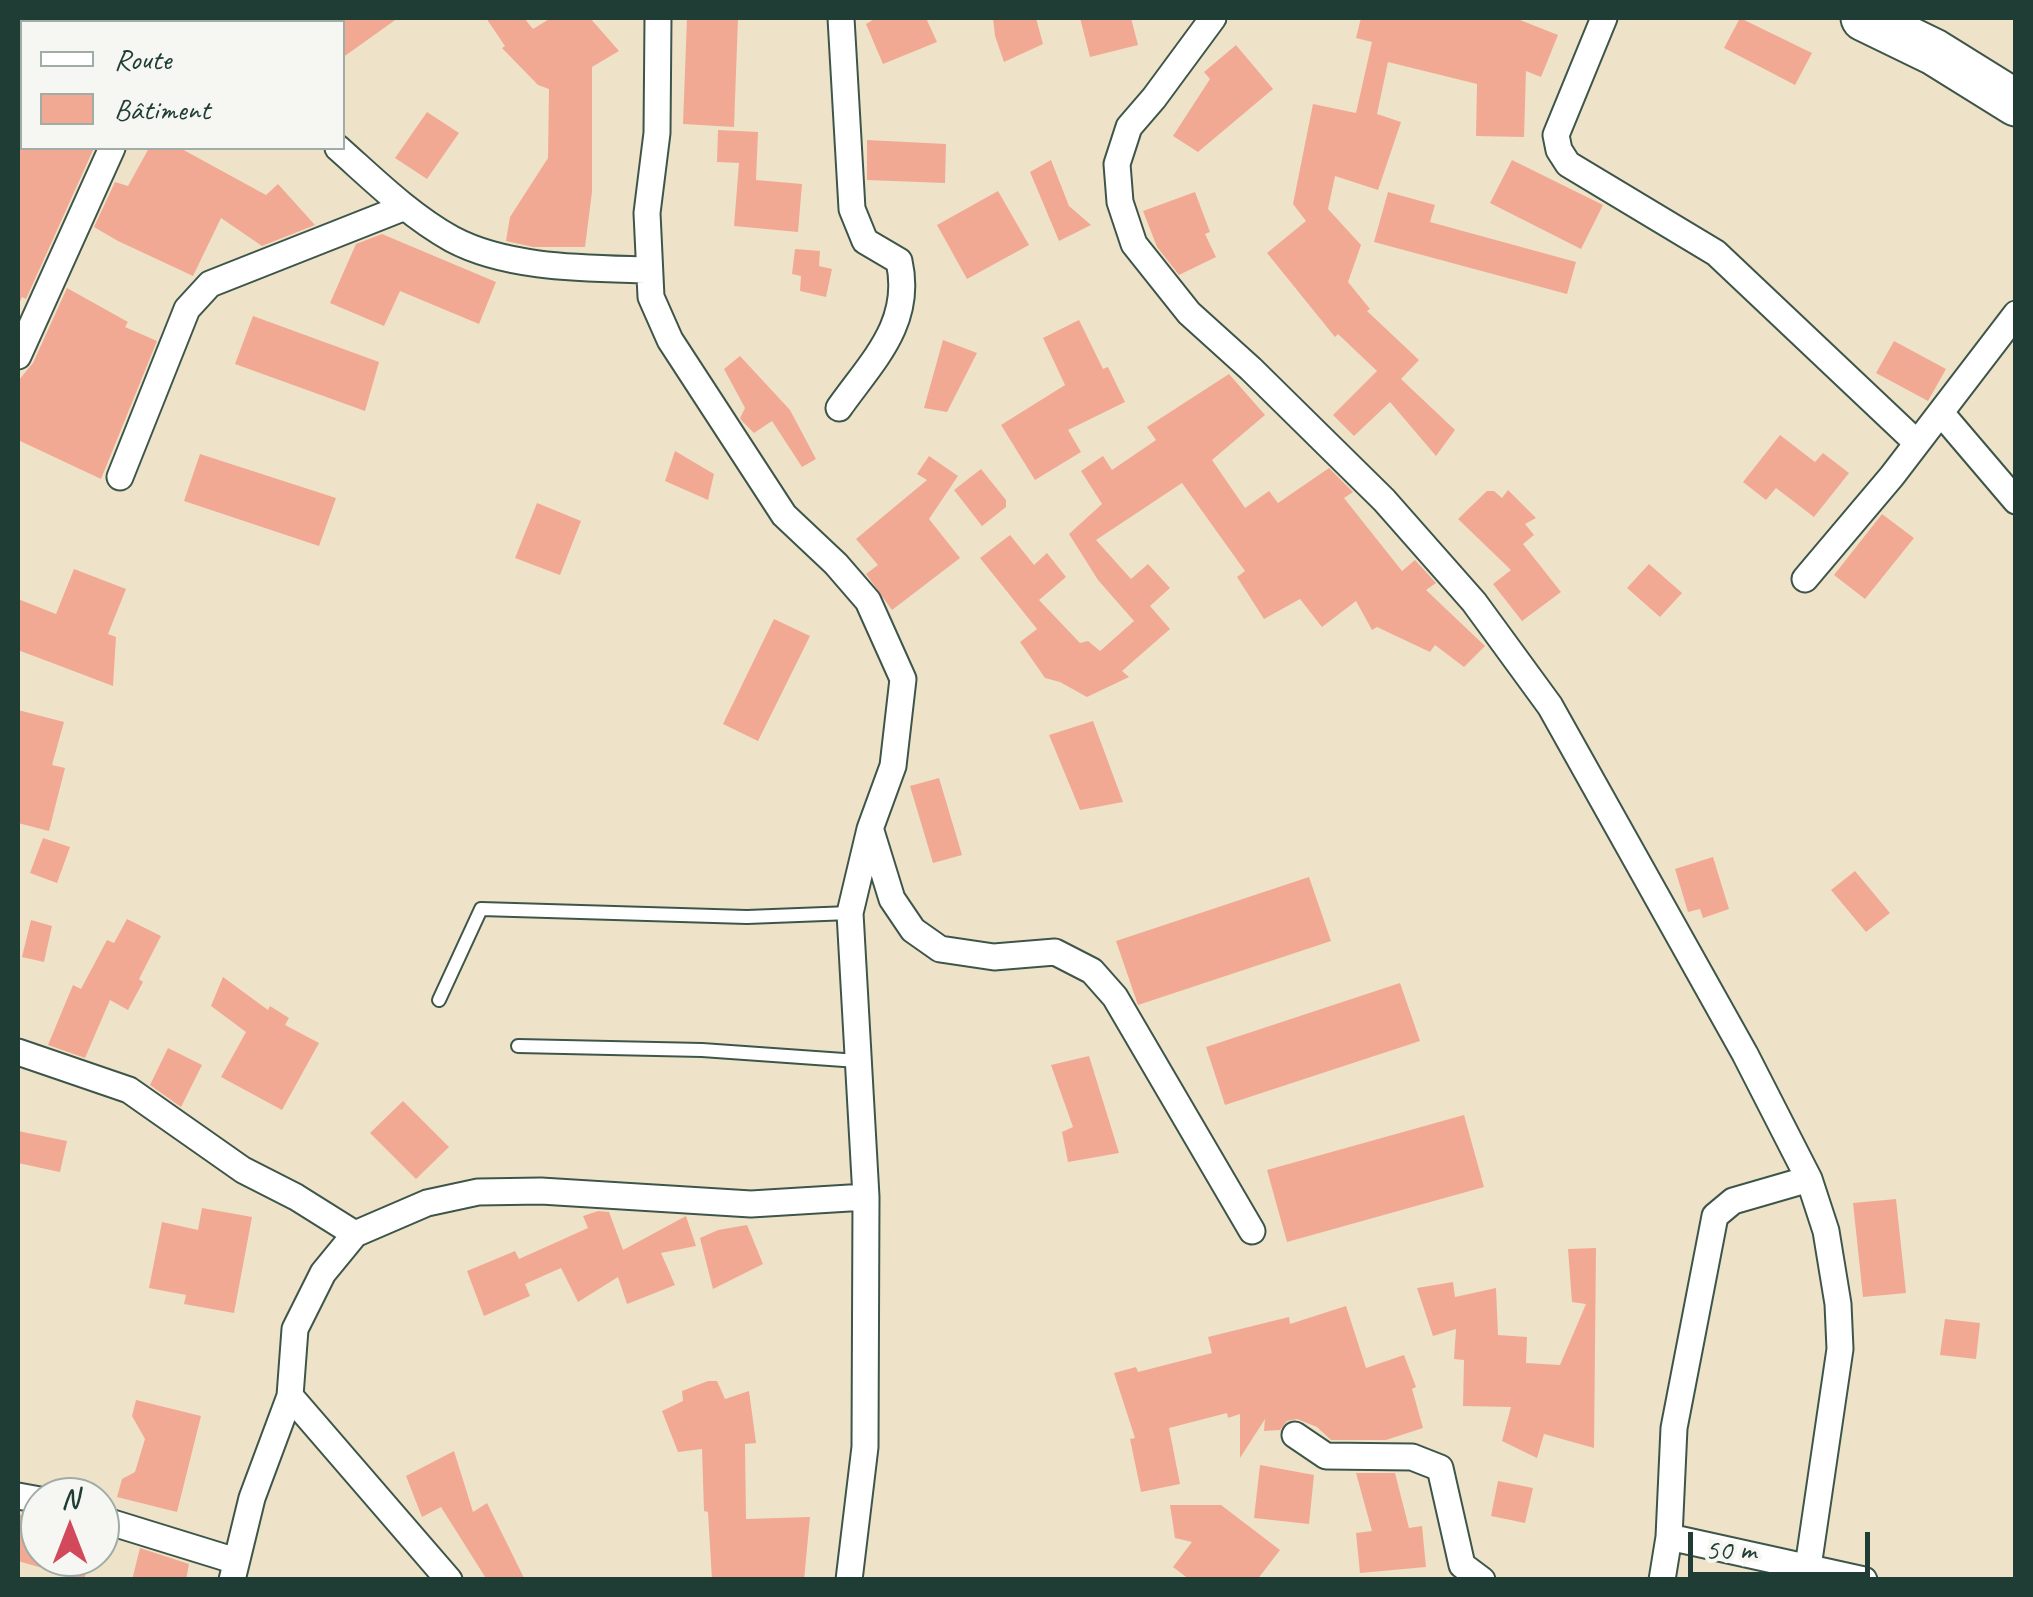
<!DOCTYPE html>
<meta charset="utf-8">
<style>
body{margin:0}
#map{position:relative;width:2033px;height:1597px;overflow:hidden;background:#eee3c8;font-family:Caveat,sans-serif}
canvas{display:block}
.frame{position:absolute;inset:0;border:20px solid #1f3d34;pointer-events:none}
.legend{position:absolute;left:20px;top:20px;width:325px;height:130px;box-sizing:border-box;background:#f6f6f2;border:2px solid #a0aca6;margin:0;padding:12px 18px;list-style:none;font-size:30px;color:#1f3d34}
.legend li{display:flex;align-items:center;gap:20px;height:50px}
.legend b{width:50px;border:2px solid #a0aca6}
.north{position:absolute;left:20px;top:1477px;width:100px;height:100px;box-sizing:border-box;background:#f6f6f2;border:2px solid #a0aca6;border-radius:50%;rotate:0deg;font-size:28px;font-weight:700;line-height:40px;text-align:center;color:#1f3d34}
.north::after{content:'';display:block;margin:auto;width:35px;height:45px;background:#d1495b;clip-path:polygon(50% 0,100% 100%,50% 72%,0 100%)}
.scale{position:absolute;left:1688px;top:1532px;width:182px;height:45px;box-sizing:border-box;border:5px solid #1f3d34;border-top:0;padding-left:12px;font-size:30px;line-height:35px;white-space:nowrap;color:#1f3d34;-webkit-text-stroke:8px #f6f6f2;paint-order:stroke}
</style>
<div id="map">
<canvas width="2033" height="1597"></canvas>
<div class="frame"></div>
<ul class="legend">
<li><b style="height:12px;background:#fff"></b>Route</li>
<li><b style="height:28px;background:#f2a993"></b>Bâtiment</li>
</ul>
<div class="north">N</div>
<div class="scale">50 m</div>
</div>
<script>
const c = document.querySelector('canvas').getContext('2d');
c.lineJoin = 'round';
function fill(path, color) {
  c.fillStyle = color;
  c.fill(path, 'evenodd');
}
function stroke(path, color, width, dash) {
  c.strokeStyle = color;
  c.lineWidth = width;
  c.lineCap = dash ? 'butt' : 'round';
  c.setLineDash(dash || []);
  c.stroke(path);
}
fill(new Path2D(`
 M342,18H398L342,58Z
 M486,18H524L533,29L551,18H590L619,51L592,67V192L585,247H533L506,241L510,217L548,158L549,89L538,85L502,48L505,46Z
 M687,18H738L734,127L683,124Z
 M876,18H926L937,42L883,64L866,24Z
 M993,18H1036L1043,44L1004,62L995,36Z
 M1080,18H1131L1138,45L1090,57Z
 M1361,18H1515L1558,35L1541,77L1526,71L1524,137L1476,136L1477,84L1388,62L1377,114L1401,122L1378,190L1335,176L1328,209L1361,245L1348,282L1370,309L1367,311L1419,360L1401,379L1455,430L1436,456L1390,402L1354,436L1333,415L1377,371L1338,334L1335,337L1267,253L1306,221L1293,204L1313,104L1356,113L1372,42L1356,38Z
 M1740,18L1812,53L1795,85L1724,48Z
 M1236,45L1273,89L1198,152L1173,136L1210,79L1204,72Z
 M427,112L459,133L427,179L395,158Z
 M718,130L758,132L756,180L802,184L798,232L734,226L739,163L717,162Z
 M18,140L22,143V148H94L26,299L22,297L18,306Z
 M867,140L946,144L945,183L867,180Z
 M149,148H180L266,195L278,184L315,225L262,246L221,218L193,276L118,241L94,227L115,182L128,186Z
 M1051,160L1069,206L1091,225L1059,241L1030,172Z
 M1512,160L1603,205L1581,249L1490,203Z
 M998,191L1029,245L967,279L937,225Z
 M1195,192L1210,232L1205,234L1216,257L1179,275L1157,247L1143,211Z
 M1388,192L1435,205L1430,222L1576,262L1567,294L1374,242Z
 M382,234L496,282L479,324L400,291L384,326L330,303L356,244Z
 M795,249L820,251L819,266L832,269L826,297L800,291L801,276L792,274Z
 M67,288L128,322L125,327L157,341L101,479L18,440V381L33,363Z
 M253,316L379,362L365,411L235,364Z
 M1079,320L1103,369L1108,367L1125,402L1068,430L1081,452L1035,480L1001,425L1065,385L1043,338Z
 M943,340L977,353L947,412L924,408Z
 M1894,341L1946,369L1928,401L1876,373Z
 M740,356L790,410L816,459L802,467L772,421L754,433L742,421L740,418L745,408L724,369Z
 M1229,374L1265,415L1212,460L1245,508L1269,491L1278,503L1329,468L1353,492L1344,498L1402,571L1415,560L1436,583L1426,590L1485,646L1464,667L1435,645L1430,652L1377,627L1372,630L1356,601L1322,627L1300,599L1264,619L1237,577L1245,571L1182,483L1096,540L1131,579L1148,564L1170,588L1150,606L1170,629L1122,671L1129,677L1087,697L1060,682L1045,678L1020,642L1037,629L980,558L1010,535L1034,565L1047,553L1066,577L1039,600L1080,643L1088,641L1100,651L1134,621L1098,580L1069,534L1102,504L1081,471L1103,456L1112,470L1156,440L1147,427Z
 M1780,435L1815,462L1823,453L1849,473L1814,517L1776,488L1766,500L1743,482Z
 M675,451L714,474L708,500L665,481Z
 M200,454L336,498L319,546L184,501Z
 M929,456L958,476L929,519L960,558L892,610L866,574L878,565L856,539L927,480L917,474Z
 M981,469L1006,500V507L982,526L954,490Z
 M1508,490L1536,518L1525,524L1534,535L1523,544L1561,592L1522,621L1493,584L1511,570L1458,519L1487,491H1494L1502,498Z
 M537,503L581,521L560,575L515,558Z
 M1882,514L1914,538L1865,599L1834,575Z
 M1649,564L1682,593L1660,617L1627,588Z
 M74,569L126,589L108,634L116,637L113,686L18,650V599L56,614Z
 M774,619L810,636L758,741L723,724Z
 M18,710L64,722L52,765L65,768L49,831L18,823Z
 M1093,721L1123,802L1080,810L1049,735Z
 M939,778L962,855L933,863L910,786Z
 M43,838L70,847L57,883L30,873Z
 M1713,857L1729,909L1703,918L1700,909L1688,912L1675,869Z
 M1855,871L1890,913L1866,932L1831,890Z
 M1309,877L1331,941L1138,1005L1116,941Z
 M127,919L161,936L139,979L143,982L128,1010L110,1000L85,1058L48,1045L73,985L81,989L107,940L114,943Z
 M31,920L52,926L44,962L22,957Z
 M223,977L268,1010L270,1006L289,1018L285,1025L319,1043L282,1110L221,1077L246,1032L211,1006Z
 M1400,983L1420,1041L1225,1105L1206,1047Z
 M168,1048L202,1065L181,1107L150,1085Z
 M1089,1056L1119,1153L1068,1162L1062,1132L1073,1127L1051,1065Z
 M403,1101L449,1147L416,1179L370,1133Z
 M1464,1115L1484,1187L1287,1242L1267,1170Z
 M18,1131L67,1141L60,1172L18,1163Z
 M1896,1199L1906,1293L1863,1297L1853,1203Z
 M202,1208L252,1217L234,1313L184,1304L186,1295L149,1288L162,1222L198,1230Z
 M598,1211L609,1212L623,1250L686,1216L696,1246L661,1253L675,1285L627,1304L618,1277L578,1302L561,1268L525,1284L530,1296L484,1316L467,1271L515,1251L519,1259L588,1228L583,1216Z
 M747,1225L763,1264L713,1289L700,1238L718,1230Z
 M1596,1248L1594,1448L1544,1434L1537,1458L1502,1441L1511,1407L1463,1406L1464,1360L1454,1359L1456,1329L1433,1336L1417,1288L1453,1282L1455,1297L1496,1288L1498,1335L1527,1337L1526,1363L1560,1365L1586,1304L1572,1302L1568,1249Z
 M1346,1306L1366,1368L1404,1355L1416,1387L1412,1389L1423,1428L1386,1440H1331L1317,1427L1297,1419L1287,1421L1280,1430L1264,1431L1265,1419L1240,1458V1414L1228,1418L1227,1413L1169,1428L1180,1484L1141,1492L1130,1439L1135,1438L1114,1373L1136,1367L1138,1372L1212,1353L1208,1337L1289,1317L1290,1324Z
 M1945,1319L1980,1323L1976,1359L1940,1355Z
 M708,1381H717L725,1399L749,1391L756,1443L745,1444L746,1519L810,1517L804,1580H712L708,1512L704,1511L702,1449L678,1452L662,1411L683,1401L682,1391Z
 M136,1400L201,1416L177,1512L117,1497L122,1479L135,1472L145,1439L132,1416Z
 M454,1451L473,1512L487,1503L525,1580H487L441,1507L422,1517L406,1476Z
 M1260,1465L1314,1475L1309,1524L1254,1518Z
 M1356,1473H1395L1409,1528L1422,1526L1426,1567L1360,1573L1356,1533L1372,1531Z
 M1498,1481L1533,1488L1525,1523L1491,1516Z
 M1170,1505H1221L1280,1550L1257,1580H1190L1173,1567L1192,1542L1175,1538Z
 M18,1514L40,1520V1557H90L84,1580L18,1561Z
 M140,1548L189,1564L186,1580H132Z`), '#f2a993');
const lane = new Path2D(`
 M439,1000L481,909L747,917L850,913
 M518,1046L702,1050L858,1061`);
const street = new Path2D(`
 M190,18L195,22
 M1213,18L1154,98L1129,127L1117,164L1120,202L1134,244L1189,313L1251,369L1384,500L1474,602L1550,706L1745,1054L1809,1179L1826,1231L1838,1304L1840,1349L1808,1567
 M1604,18L1556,135L1559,150L1568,164L1716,253L1917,443
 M167,22L169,18
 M338,148C374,180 409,215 452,239C508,269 587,268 649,270
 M18,356L112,148
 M839,408C873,360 913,323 899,261L865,241L852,209L841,18
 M1941,413L2016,501
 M120,477L187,309L210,284L405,207
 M1805,579L1892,476L2016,314
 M871,831L892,899L913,930L940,949L994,957L1055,952L1092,971L1115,997L1252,1231
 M18,1052L129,1090L243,1170L296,1197L355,1234
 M290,1396L449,1580
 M1295,1435L1326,1456L1412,1457L1440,1468L1462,1565L1482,1580
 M18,1496L40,1500
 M100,1519L236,1561
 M1669,1537L1864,1580
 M232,1580L252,1498L290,1396L295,1329L323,1273L355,1234L427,1203L478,1192L541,1191L751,1204L866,1197L850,913L870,829L893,766L903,679L868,601L836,564L784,515L670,340L651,297L647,213L657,133L658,18
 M849,1580L865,1447L866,1197
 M1662,1580L1669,1537L1674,1428L1715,1216L1733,1201L1809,1179`);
const highway = new Path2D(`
 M1864,18L1934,52L2016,103`);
stroke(lane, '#3e564a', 16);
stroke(street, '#3e564a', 29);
stroke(highway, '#3e564a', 49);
stroke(lane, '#fff', 12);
stroke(street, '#fff', 25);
stroke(highway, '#fff', 45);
</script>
